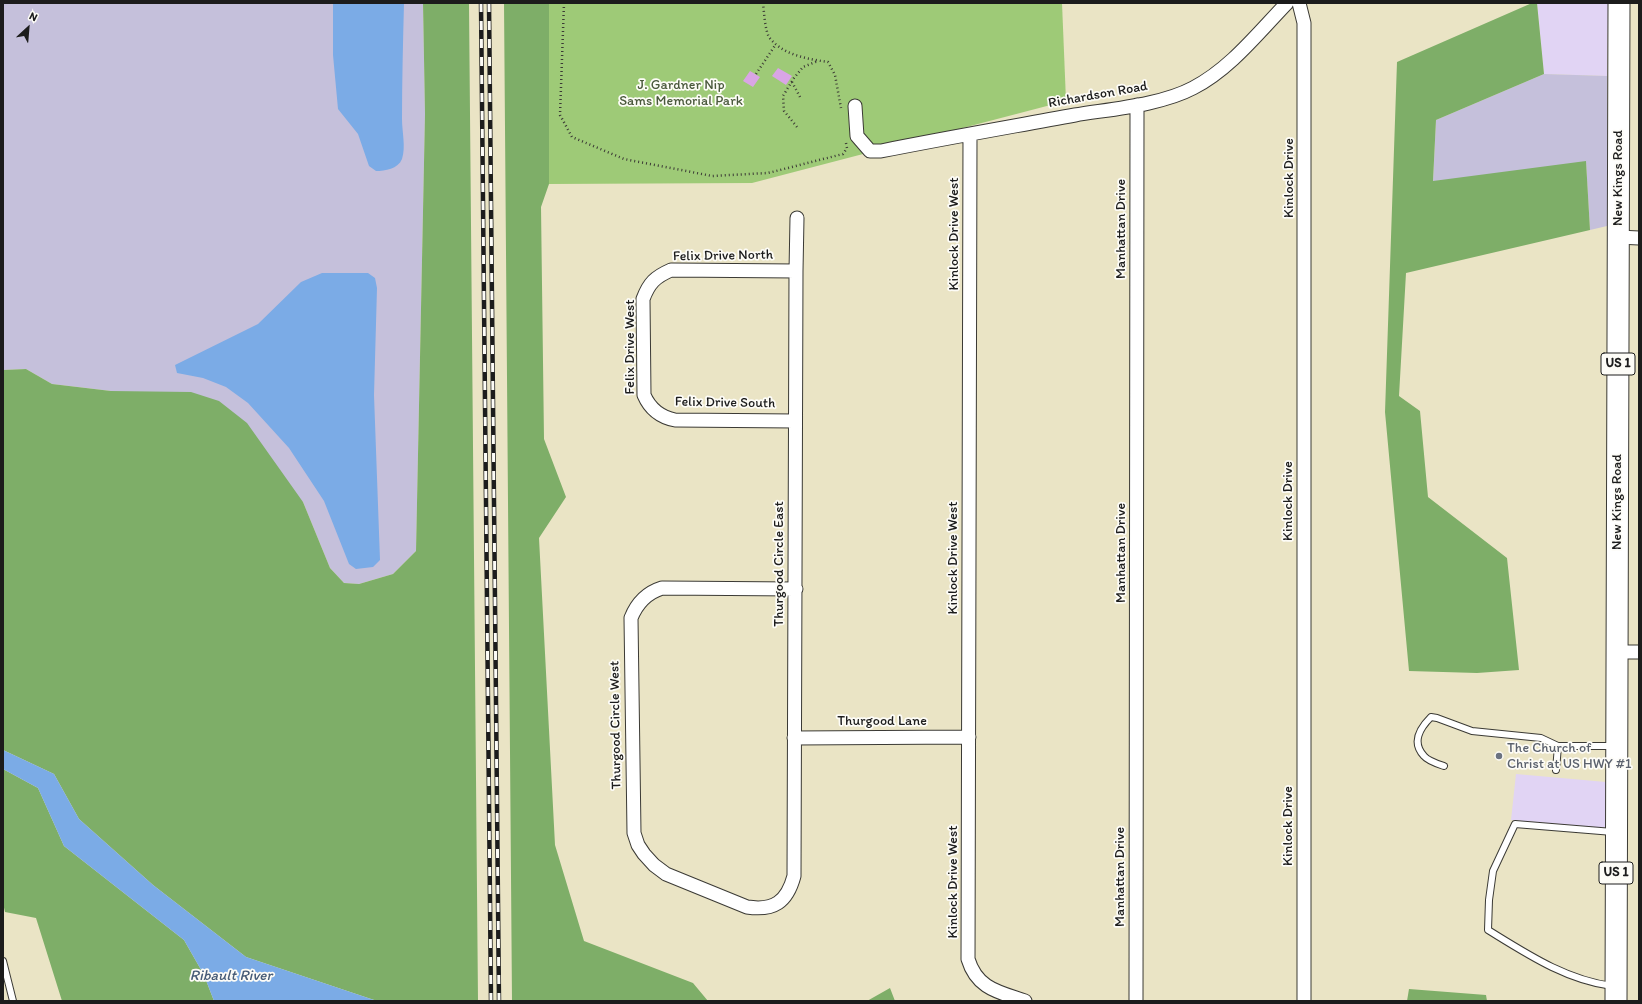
<!DOCTYPE html>
<style>
body{margin:0}
#map{position:relative;width:1642px;height:1004px;overflow:hidden;background:#eae4c5;font-family:Itim,sans-serif}
canvas{display:block}
.frame{position:absolute;inset:0;border:4px solid #1c1c1c;pointer-events:none}
.north{position:absolute;left:8px;top:8px;width:40px;height:40px;-webkit-text-stroke:3px #fdfcf7;paint-order:stroke;rotate:26deg;font-size:11px;font-weight:700;line-height:16px;text-align:center;color:#1c1c1c}
.north::after{content:'';display:block;margin:auto;width:14px;height:18px;background:#1c1c1c;clip-path:polygon(50% 0,100% 100%,50% 72%,0 100%)}
</style>
<div id="map">
<canvas width="1642" height="1004"></canvas>
<div class="frame"></div>
<div class="north">N</div>
</div>
<script>
const c = document.querySelector('canvas').getContext('2d');
c.lineJoin = 'round';
function fill(path, color) {
  c.fillStyle = color;
  c.fill(path, 'evenodd');
}
function stroke(path, color, width, dash) {
  c.strokeStyle = color;
  c.lineWidth = width;
  c.lineCap = dash ? 'butt' : 'round';
  c.setLineDash(dash || []);
  c.stroke(path);
}
function drawText(font, color, halo, rows, align = 'center') {
  c.font = font + ' Itim,sans-serif';
  c.lineWidth = 3.5;
  c.setLineDash([]);
  c.textBaseline = 'middle';
  c.strokeStyle = halo;
  c.fillStyle = color;
  for (const [text, x, y, turn = 0] of rows) {
    c.save();
    c.translate(x, y);
    c.rotate((+turn || 0) * Math.PI / 180);
    c.textAlign = isNaN(turn) ? turn : align;
    if (halo) c.strokeText(text, 0, 0);
    c.fillText(text, 0, 0);
    c.restore();
  }
}
fill(new Path2D(`
 M1537,3H1608L1607,76L1544,74Z
 M1516,774L1606,782V828L1511,820Z`), '#e1d4f4');
fill(new Path2D(`
 M3,3H423L425,114L416,551L393,574L359,584L344,583L330,568L303,502L111,391L52,384L26,369L3,370Z
 M1544,74L1607,76V226L1590,230L1586,162L1433,182L1436,120Z`), '#c5c0db');
fill(new Path2D(`
 M549,3H1062L1066,101L752,183L549,184Z`), '#9eca77');
fill(new Path2D(`
 M423,3H469L478,1001H377L246,957L153,885L79,819L54,774L3,750V370L26,369L52,384L111,391L191,392L219,401L247,423L303,502L330,568L344,583L359,584L393,574L416,551L425,114Z
 M504,3H549V184L541,207L544,439L566,497L539,538L555,845L584,941L693,983L708,1001H512Z
 M1532,3H1537L1544,74L1436,120L1433,181L1586,161L1590,230L1406,273L1399,396L1420,411L1428,497L1507,558L1519,670L1477,673L1409,671L1385,412L1397,62Z
 M3,769L38,788L64,846L184,940L204,975L214,1001H62L36,918L5,912L3,903Z
 M890,988L895,1001H867Z
 M1409,989L1486,995L1487,1001H1407Z`), '#7eae68');
fill(new Path2D(`
 M333,3H404C403,42 402,81 402,119C402,132 406,147 402,159C398,169 385,171 376,171L369,166L358,134L338,109L333,55Z
 M322,273H368L375,278L377,288L374,395L380,560L373,567L356,569L349,564L324,501L289,448L248,403L226,387L203,378L177,373L175,365L258,324L301,282Z
 M3,750L54,774L79,819L153,885L246,957L377,1001H214L204,975L184,940L64,846L38,788L3,769Z`), '#7babe6');
fill(new Path2D(`
 M778,68L792,76L786,85L772,76Z
 M750,71L760,77L753,87L743,81Z`), '#d9a5e5');
const service = new Path2D(`
 M1444,766C1438,764 1428,761 1424,756C1411,742 1420,728 1431,717L1437,718L1472,731L1541,738L1558,746H1613
 M1556,770L1558,746
 M3,961L13,1001
 M1612,986C1566,980 1527,954 1488,930L1489,900L1493,871L1515,824L1613,832`);
const minor = new Path2D(`
 M1299,3L1304,23V1001
 M855,106L857,136L870,151H881C946,138 1010,127 1075,115C1111,109 1161,105 1193,88C1230,69 1258,33 1287,3
 M970,134L968,959C977,989 999,992 1025,1001
 M1618,237L1639,238
 M795,421L675,420C660,417 650,409 644,395L643,299C649,283 655,277 671,270L796,271
 M796,589L662,588C646,593 637,603 631,618L634,833L638,845L644,854L654,865L666,874L747,907C774,911 787,902 794,876L796,271L797,218
 M1617,652H1639
 M794,738L969,737
 M1136,1001L1137,105`);
const trunk = new Path2D(`
 M1616,1001L1619,3`);
stroke(service, '#3b3a35', 8);
stroke(minor, '#3b3a35', 15);
stroke(trunk, '#3b3a35', 23);
stroke(new Path2D(`
 M564,3L560,115L572,137L624,159L712,176L768,173L843,154L847,148L846,143
 M763,3C764,12 765,30 769,37C782,55 808,59 828,62L835,75L841,108
 M756,74L776,44
 M792,82L800,97
 M797,127L784,111L783,96L794,78L803,67L818,61`), '#3b3a35', 2.5, [1, 3]);
stroke(service, '#fff', 6);
stroke(minor, '#fff', 13);
stroke(trunk, '#fff', 21);
const rail = new Path2D(`
 M481,3L491,1001
 M489,3L499,1001`);
stroke(rail, '#1c1c1c', 4.5);
stroke(rail, '#fdfcf7', 3, [9]);
for (const [x, y, r, color] of [
 [1499,756,4,"#6b7280"]
]) {
  const dot = new Path2D();
  dot.arc(x, y, r, 0, 2 * Math.PI);
  c.fillStyle = color;
  c.fill(dot);
  stroke(dot, '#fdfcf7', 1.5);
}
for (const [x, y, w] of [
 [1618,364,34],
 [1616,873,34]
]) {
  const box = new Path2D();
  box.roundRect(x - w / 2, y - 11, w, 22, 3);
  c.fillStyle = '#fdfcf7';
  c.fill(box);
  stroke(box, '#1c1c1c', 1);
}
drawText('bold 13px', '#1c1c1c', null, [
 ["US 1",1618,364],
 ["US 1",1616,873]
]);
drawText('14px', '#4a593c', '#fdfcf7', [
 ["J. Gardner Nip",681,85],
 ["Sams Memorial Park",681,101]
]);
drawText('14px', '#1c1c1c', '#fdfcf7', [
 ["Richardson Road",1098,95,-10],
 ["Kinlock Drive",1289,178,-90],
 ["New Kings Road",1618,178,-90],
 ["Manhattan Drive",1121,229,-90],
 ["Kinlock Drive West",954,234,-90],
 ["Felix Drive North",723,256,-1],
 ["Felix Drive West",630,347,-90],
 ["Felix Drive South",725,403,1],
 ["Kinlock Drive",1288,501,-90],
 ["New Kings Road",1617,502,-90],
 ["Manhattan Drive",1121,553,-90],
 ["Kinlock Drive West",953,558,-90],
 ["Thurgood Circle East",779,564,-90],
 ["Thurgood Lane",882,721],
 ["Thurgood Circle West",616,725,-91],
 ["Kinlock Drive",1288,826,-90],
 ["Manhattan Drive",1120,877,-90],
 ["Kinlock Drive West",953,882,-90]
]);
drawText('14px', '#5b616d', '#fdfcf7', [
 ["The Church of",1507,748],
 ["Christ at US HWY #1",1507,764]
], 'left');
drawText('italic 15px', '#475c77', '#fdfcf7', [
 ["Ribault River",231,976]
]);
</script>
